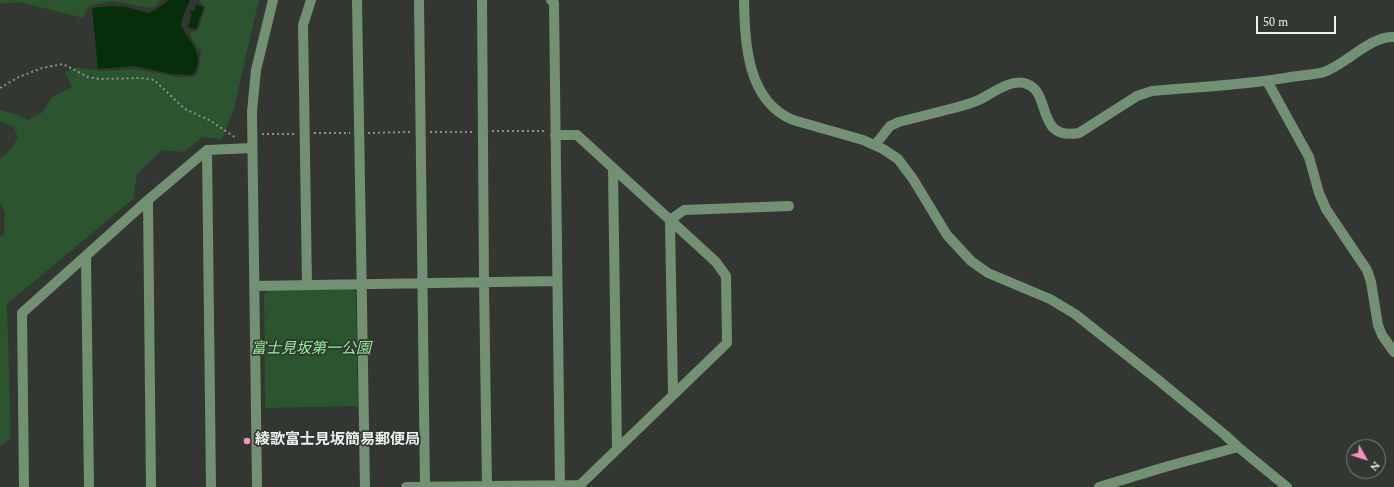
<!DOCTYPE html>
<meta charset="utf-8">
<style>
body{margin:0}
#map{position:relative;width:1394px;height:487px;overflow:hidden;background:#323732;font-family:Spectral,serif}
canvas{display:block}
.north{position:absolute;left:1346px;top:439px;width:40px;height:40px;box-sizing:border-box;background:#323732;border:1px solid #7d827d;border-radius:50%;rotate:129deg;font-size:11px;font-weight:700;line-height:16px;text-align:center;color:#eef2ee}
.north::after{content:'';display:block;margin:auto;width:14px;height:18px;background:#fe8ebb;clip-path:polygon(50% 0,100% 100%,50% 72%,0 100%)}
.scale{position:absolute;left:1256px;top:16px;width:80px;height:18px;box-sizing:border-box;border:2px solid #eef2ee;border-top:0;padding-left:5px;font-size:12px;line-height:14px;white-space:nowrap;color:#eef2ee;-webkit-text-stroke:3px #323732;paint-order:stroke}
</style>
<div id="map">
<canvas width="1394" height="487"></canvas>
<div class="north">N</div>
<div class="scale">50 m</div>
</div>
<script>
const c = document.querySelector('canvas').getContext('2d');
c.lineJoin = 'round';
function fill(path, color) {
  c.fillStyle = color;
  c.fill(path, 'evenodd');
}
function stroke(path, color, width, dash) {
  c.strokeStyle = color;
  c.lineWidth = width;
  c.lineCap = dash ? 'butt' : 'round';
  c.setLineDash(dash || []);
  c.stroke(path);
}
function drawText(font, color, halo, rows, align = 'center') {
  c.font = font + ' Spectral,"Noto Sans JP",serif';
  c.lineWidth = 3.5;
  c.setLineDash([]);
  c.textBaseline = 'middle';
  c.strokeStyle = halo;
  c.fillStyle = color;
  for (const [text, x, y, turn = 0] of rows) {
    c.save();
    c.translate(x, y);
    c.rotate((+turn || 0) * Math.PI / 180);
    c.textAlign = isNaN(turn) ? turn : align;
    if (halo) c.strokeText(text, 0, 0);
    c.fillText(text, 0, 0);
    c.restore();
  }
}
fill(new Path2D(`
 M0,0H161L153,8L143,7L113,1L89,6L83,18L20,2L0,4Z
 M199,0H259L234,108L222,139L202,137L184,152L162,150L137,174L133,199L7,304L11,438L0,446V236L4,235L5,213L0,202V159L10,150L18,138L14,127L0,121V110L15,114L28,120L43,112L52,97L72,87L65,72L76,67L100,71L135,69L177,77H193L198,73L201,52L190,36L191,32L198,30L205,7Z
 M351,288L356,293L358,406L265,408L264,295L268,290Z`), '#2b552e');
fill(new Path2D(`
 M169,0H190L183,16L181,26C188,40 202,50 197,67C196,70 195,72 192,75L171,74L135,66L98,69L92,8L112,6L126,7L148,13L155,10Z
 M196,4L204,7L196,29L188,27L192,14H190L191,11H194Z`), '#052f0b');
stroke(new Path2D(`
 M0,88L19,77L42,68L63,64L88,77L99,79L141,78L154,80L185,109L211,121L236,138
 M492,131H546
 M430,132H474
 M314,133H350
 M368,133L410,132
 M262,134H296`), '#8c918c', 2, [2, 3]);
stroke(new Path2D(`
 M357,0L365,487
 M419,0L425,487
 M482,0L484,282L487,487
 M551,0L554,3L560,487
 M744,0C745,44 747,101 793,120L863,140L883,149L898,159L913,179L947,235L971,261L988,273L1050,299L1075,314L1157,379L1225,435L1238,447L1287,487
 M1267,81L1309,157L1319,193L1326,209L1367,270L1371,282L1378,325L1382,335L1394,352
 M875,145L890,126L899,122C915,118 930,114 946,110C958,107 971,104 981,99C994,92 1012,78 1027,84C1052,93 1035,141 1079,133L1137,96L1152,91C1199,87 1245,85 1291,77C1302,75 1314,75 1324,72C1346,64 1372,35 1394,37
 M207,150L211,487
 M613,169L617,449
 M148,200L151,487
 M86,256L89,487
 M307,285L303,25L311,0
 M254,286L556,281
 M673,395L670,220L684,210L789,206
 M24,487L22,313L148,200L207,150L252,148
 M257,487L252,112L256,70L273,0
 M406,487L580,485L727,343L726,276L716,262L577,135H555
 M1099,487L1165,467L1238,447`), '#729172', 10);
for (const [x, y, r, color] of [
 [247,441,4,"#fe8ebb"]
]) {
  const dot = new Path2D();
  dot.arc(x, y, r, 0, 2 * Math.PI);
  c.fillStyle = color;
  c.fill(dot);
  stroke(dot, '#323732', 1.5);
}
drawText('italic 15px', '#8ef094', '#323732', [
 ["富士見坂第一公園",311,350]
]);
drawText('bold 15px', '#eef2ee', '#323732', [
 ["綾歌富士見坂簡易郵便局",255,441]
], 'left');
</script>
